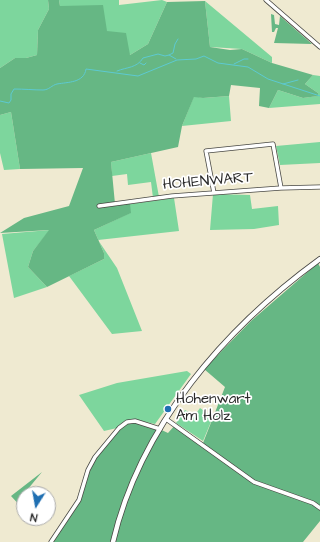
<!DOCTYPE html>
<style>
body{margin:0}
#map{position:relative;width:320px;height:542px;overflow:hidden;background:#efead1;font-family:"Architects Daughter",sans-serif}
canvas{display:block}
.north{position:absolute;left:16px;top:486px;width:40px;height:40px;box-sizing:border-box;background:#fff;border:1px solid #aaa;border-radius:50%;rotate:191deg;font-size:11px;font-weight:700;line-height:16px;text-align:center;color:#2b2b2b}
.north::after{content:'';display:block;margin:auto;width:14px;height:18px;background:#1f6fb2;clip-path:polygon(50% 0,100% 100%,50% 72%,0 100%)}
</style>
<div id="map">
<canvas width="320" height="542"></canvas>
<div class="north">N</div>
</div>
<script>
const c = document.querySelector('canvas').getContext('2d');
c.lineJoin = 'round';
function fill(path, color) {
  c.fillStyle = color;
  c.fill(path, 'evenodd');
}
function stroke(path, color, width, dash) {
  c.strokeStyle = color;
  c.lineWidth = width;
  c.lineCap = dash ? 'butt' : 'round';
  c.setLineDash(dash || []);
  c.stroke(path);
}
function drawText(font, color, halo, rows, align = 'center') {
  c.font = font + ' "Architects Daughter",sans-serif';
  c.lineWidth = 3.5;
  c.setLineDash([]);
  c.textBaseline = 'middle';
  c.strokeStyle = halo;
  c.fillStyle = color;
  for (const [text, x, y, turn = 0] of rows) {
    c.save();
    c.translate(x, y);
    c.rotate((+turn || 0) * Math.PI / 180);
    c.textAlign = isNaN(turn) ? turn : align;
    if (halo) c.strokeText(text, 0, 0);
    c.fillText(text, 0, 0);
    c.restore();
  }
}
fill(new Path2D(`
 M0,0H48L49,9L38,30L37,55L26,58H15L0,68Z
 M59,0H119V5L162,0L167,2L148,44L130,55L107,31L60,6Z
 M205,1L272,57V63L242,49L210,47Z
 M313,75L320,76V104L269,108L278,90L303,98L317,96L318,93L305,84Z
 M194,96L203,98L229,96L231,121L182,126Z
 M11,112L20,169L4,170L0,153V115Z
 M320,142V163L280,165L276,146Z
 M151,153L159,197L153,198L151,182L128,185L127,174L112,176L111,162Z
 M213,194L250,195L252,209L278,206L279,225L254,229L210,230Z
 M174,198L179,231L98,240L117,268L142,331L112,334L69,276L104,259V253L94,230L130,213V204Z
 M50,230L33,251L28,267L47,287L14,298L2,234Z
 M187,371L191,374L155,424L136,420L117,428L104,431L79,395L117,383Z
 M200,408L213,417L203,441L176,423L185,410L195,415Z`), '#7dd69d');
fill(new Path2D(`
 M48,0H59L60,6L103,5L107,31L126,33L130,55L148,44L167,2L205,1L210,47L230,50L242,49L272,63L313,75L305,84L318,93V96L303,98L278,90L269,108L259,106L260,88L231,85L229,96L203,98L194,97L182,126L178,147L111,162L115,204H130L131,213L94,230L104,253V259L47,287L28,267L33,251L49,230L0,233L24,218L69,206L83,168L20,169L11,112L0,115V68L15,58H26L37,55L38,30L49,9Z
 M271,14L274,15L275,24L279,25L280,16L312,44L274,43L278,28H276L274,32H272Z
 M318,263L320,267V521L303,542H52L76,508L92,463L110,438L125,425L133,422L155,427L168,433L176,424L203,443L225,387L204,369L251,321Z
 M42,472L18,501L24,507V510L11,496Z`), '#66b784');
stroke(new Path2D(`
 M169,55L173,53L175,44L178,39
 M140,63L144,65L146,63
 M234,64L244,59H248
 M117,71C127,67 137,68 143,58L158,54L165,56L169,55L176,59
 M283,84L298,80
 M0,101L9,103L11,100V94L14,89C24,89 34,90 43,90C49,90 52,85 57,84C68,82 84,83 86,69L138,76L177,60L196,59L204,56L218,63L248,67L268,79L320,96`), '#5dcad1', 1);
const minor = new Path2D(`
 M266,0L320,47
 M214,193L206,151L273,144L281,188
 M99,206L172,196L281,188L320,187
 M166,419L254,482L313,503L320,508
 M51,542L79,500L88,470L95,457L119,428L127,422L135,421L160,429`);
const major = new Path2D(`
 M113,542C140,426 225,328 320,259`);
stroke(minor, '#484844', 5);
stroke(major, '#484844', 6);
stroke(minor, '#fff', 3.5);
stroke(major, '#fff', 4.5);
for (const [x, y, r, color] of [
 [168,409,4,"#1f6fb2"]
]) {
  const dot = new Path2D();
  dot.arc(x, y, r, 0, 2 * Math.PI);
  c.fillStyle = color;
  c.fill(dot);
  stroke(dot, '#fff', 1.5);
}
drawText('15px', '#2b2b2b', '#fff', [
 ["HOHENWART",208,182,-5]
]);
drawText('15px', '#2b2b2b', '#fff', [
 ["Hohenwart",176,400],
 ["Am Holz",176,417]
], 'left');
</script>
